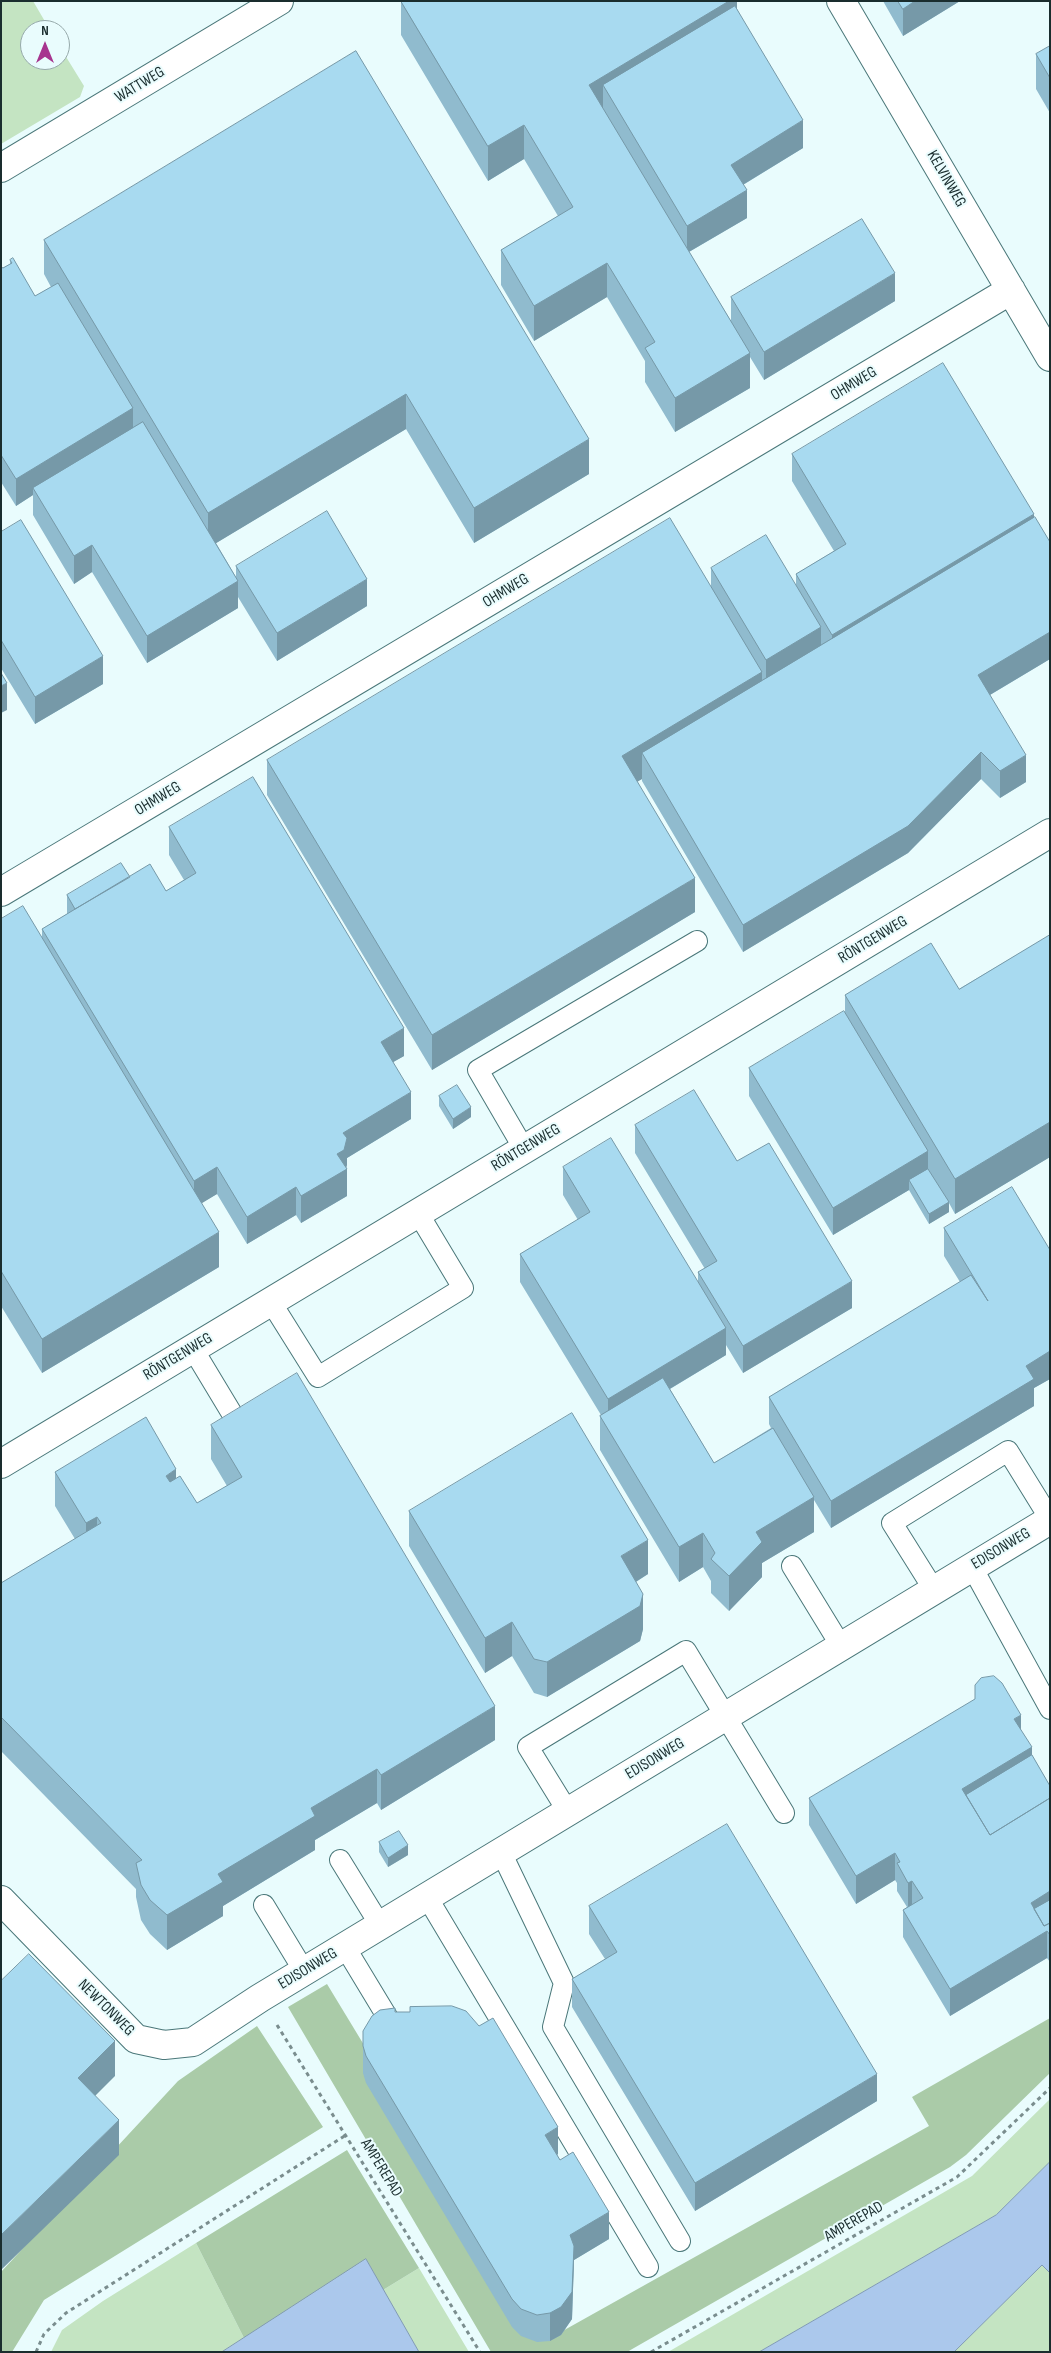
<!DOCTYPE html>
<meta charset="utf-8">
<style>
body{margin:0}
#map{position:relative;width:1051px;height:2353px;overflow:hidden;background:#e9fcfd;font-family:"Sofia Sans Condensed",sans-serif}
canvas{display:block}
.frame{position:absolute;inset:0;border:2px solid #1a2d2e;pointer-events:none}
.north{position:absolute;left:20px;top:20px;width:50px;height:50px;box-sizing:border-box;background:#e9fcfd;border:1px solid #96a9aa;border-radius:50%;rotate:0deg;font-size:14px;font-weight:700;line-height:20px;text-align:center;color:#1a2d2e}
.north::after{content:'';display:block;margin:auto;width:18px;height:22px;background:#a7348f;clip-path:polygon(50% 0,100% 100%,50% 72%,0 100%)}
</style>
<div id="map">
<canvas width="1051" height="2353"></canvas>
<div class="frame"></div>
<div class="north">N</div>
</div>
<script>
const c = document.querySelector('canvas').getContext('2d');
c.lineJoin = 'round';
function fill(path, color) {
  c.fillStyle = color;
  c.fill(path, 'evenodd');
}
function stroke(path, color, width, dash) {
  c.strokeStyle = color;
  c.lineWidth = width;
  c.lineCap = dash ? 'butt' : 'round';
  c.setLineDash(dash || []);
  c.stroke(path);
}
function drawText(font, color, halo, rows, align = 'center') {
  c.font = font + ' "Sofia Sans Condensed",sans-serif';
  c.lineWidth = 4;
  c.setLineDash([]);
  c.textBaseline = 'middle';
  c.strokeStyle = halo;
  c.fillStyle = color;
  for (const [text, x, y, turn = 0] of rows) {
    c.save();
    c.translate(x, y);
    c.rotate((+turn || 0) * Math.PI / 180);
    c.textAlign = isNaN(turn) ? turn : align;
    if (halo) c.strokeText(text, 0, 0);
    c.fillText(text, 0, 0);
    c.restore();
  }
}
fill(new Path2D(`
 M1,1H33L50,30H30V60H60V47L84,86L80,97L1,144Z
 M1050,2099V2162L996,2215L759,2352H668L972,2176Z
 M196,2243L244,2338L222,2352H51L62,2330L103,2301Z
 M1042,2264L1050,2273V2352H954Z
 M419,2268L469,2352H419L383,2290Z`), '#c4e4c2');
fill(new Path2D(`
 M327,1984L532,2322L559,2333L929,2126L912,2097L1050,2018V2073L966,2155L950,2167L627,2352H491L288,2007Z
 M257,2026L323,2127L44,2300L12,2352H1V2272L178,2081Z
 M347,2150L419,2268L383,2290L366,2259L244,2338L196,2243Z`), '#aacba8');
const water = new Path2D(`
 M1050,2162V2273L1042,2265L954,2352H759L996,2215Z
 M366,2259L419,2352H222Z`);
fill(water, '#abc8ec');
stroke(water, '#809ab3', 1);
const service = new Path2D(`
 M524,1149L478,1070L697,941
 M271,1302L318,1377L463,1288L418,1213
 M193,1349L240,1427
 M792,1566L841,1646
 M972,1567L1050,1709
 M934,1590L892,1523L1008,1451L1050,1519
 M568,1812L528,1747L686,1651L784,1813
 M501,1852L564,1983L553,2027L680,2241
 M340,1860L380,1925
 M427,1897L648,2267
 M264,1905L304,1971
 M345,1947L394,2028`);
const minor = new Path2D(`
 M841,1L1050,357
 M1,168L279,1
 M1,892L1011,290
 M1,1464L1050,833
 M1,1900L136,2039L164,2045L193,2042L260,1998L1050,1520`);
stroke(service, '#4a7779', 22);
stroke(minor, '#4a7779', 30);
stroke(new Path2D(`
 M277,2025L480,2352
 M36,2352L44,2334L66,2313L346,2135
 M651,2352L957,2177L1050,2088`), '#7a8d8e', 3, [4, 4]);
stroke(service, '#fff', 20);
stroke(minor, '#fff', 28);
fill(new Path2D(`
 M401,1H737V9L803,148L743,185L747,218L689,252L731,321V297L895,301L764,380L750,357V388L675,432L645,382V361L607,297L534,341L501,285V250L558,216L524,159L488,181L401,35Z
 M883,1H960L903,36Z
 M1050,46V113L1036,89V54Z
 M356,51L589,474L474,543L406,429L216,543L236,577V566L367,606L277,661L238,597V608L147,663L92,572L74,584L33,515V495L16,506L1,482V267L3,268L10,264V260L35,296L51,287L44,274V240Z
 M792,454L1034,518L1050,542V659L990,695L1026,782L1000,798L981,779L908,853L743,952L642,781V779L637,781L695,912L432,1070L267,795V760L711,587V568L796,585V574L834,551L792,481Z
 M1,532L103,684L35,724L1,668Z
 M169,827L404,1056L393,1062L411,1119L347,1158L346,1168L347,1196L301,1223L296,1215L247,1244L217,1194L201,1203L219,1267L42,1373L1,1306V919L42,939V929L67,914V895L130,877L166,891L184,880L169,855Z
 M1050,935V1157L955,1214L949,1203V1212L929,1224L909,1190L833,1235L749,1096V1068L845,1012V995L959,989Z
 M439,1096L471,1117L453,1129L439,1106Z
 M635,1125L737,1161L852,1308L743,1373L726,1345V1355L670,1389L714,1463L771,1428L769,1424V1397L960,1282L944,1256V1228L1050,1250V1379L1034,1388V1406L831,1528L814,1500V1532L762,1563V1577L729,1611L711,1593V1581L703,1567L679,1582L600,1450V1416L601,1415L520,1282V1254L578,1220L563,1195V1167L698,1282V1272L705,1269L635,1153Z
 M211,1425L495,1740L381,1810L377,1803L315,1840V1850L223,1906V1916L167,1950L150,1934L141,1920L136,1897V1889L1,1751V1583L75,1539L55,1506V1472L176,1478L197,1503L227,1486L211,1459Z
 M409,1511L648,1574L636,1582L643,1629L640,1641L547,1697L534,1693L512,1656L485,1673L409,1546Z
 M1021,1730L1032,1755L1050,1786V1962L1047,1958L950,2016L903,1937V1910L907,1907L897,1891V1883L895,1880L856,1904L809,1825V1798Z
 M379,1842L408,1855L388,1867L379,1852Z
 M589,1906L877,2101L695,2211L572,2007V1979L605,1959L589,1934Z
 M395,2012L558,2154L557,2155L609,2239L574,2260L572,2319L561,2335L550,2341L537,2342L521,2336L512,2327L366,2083L363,2073V2046Z`), '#90bbce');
fill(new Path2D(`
 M729,1H737V31L603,85V112L589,85Z
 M915,1H960L903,36V9Z
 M803,120V148L731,192V165Z
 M524,125V159L488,181V146Z
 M747,190V218L687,253V226Z
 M607,263V297L534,341V306Z
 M895,273V301L764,380V352Z
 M750,353V388L675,432V398Z
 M406,394V429L208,548V513Z
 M133,408V435L33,488V495L16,506V479Z
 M589,439V474L474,543V508Z
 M1034,514V541L832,662V635Z
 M92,545V572L74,584V556Z
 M367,579V606L277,661V633Z
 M238,581V608L147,663V636Z
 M821,627V654L766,687V660Z
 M1050,632V659L978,702V675Z
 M103,656V684L35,724V697Z
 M762,672V706L642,753V779L622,791V756Z
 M7,683V710L1,713V686Z
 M981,752V779L908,853L743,952V925Z
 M1026,755V782L1000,798V771Z
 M695,878V912L432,1070V1035Z
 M404,1028V1056L381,1069V1042Z
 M411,1092V1119L347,1158V1165L346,1169H347V1196L301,1223V1196L337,1154L343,1133Z
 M471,1107V1117L453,1129V1119Z
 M1050,1122V1157L955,1214V1179Z
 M928,1151V1178L909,1180V1190L833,1235V1208Z
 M217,1167V1194L194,1208V1181Z
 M296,1187V1215L247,1244V1217Z
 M949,1202V1212L929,1224V1214Z
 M219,1232V1267L42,1373V1339Z
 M852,1281V1308L743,1373V1346Z
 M726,1328V1355L608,1426V1399Z
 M1050,1351V1379L1034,1388V1406L831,1528V1501L1026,1366Z
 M176,1469V1503L166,1476Z
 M814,1497V1532L762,1563V1577L729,1611V1576L756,1532Z
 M97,1517V1552L86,1558V1523Z
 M703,1533V1567L679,1582V1547Z
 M648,1540V1574L621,1591V1556Z
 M643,1594V1629L640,1641L547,1697V1662Z
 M512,1622V1656L485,1673V1638Z
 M495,1706V1740L381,1810V1775Z
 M1021,1715V1742L1014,1719Z
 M1032,1747V1774L971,1811L962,1789Z
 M377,1769V1803L315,1840V1850L223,1906V1916L167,1950V1915L218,1874L311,1808Z
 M408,1845V1855L388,1867V1858Z
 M895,1853V1880L856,1904V1876Z
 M912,1881V1908L908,1910V1883Z
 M1050,1891V1919L1039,1925L1031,1903Z
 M1047,1931V1958L950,2016V1989Z
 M115,2041V2076L78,2113V2078Z
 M877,2074V2101L695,2211V2183Z
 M119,2120V2155L1,2270V2235Z
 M558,2127V2154L545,2163V2135Z
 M609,2212V2239L574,2260L572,2319L561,2335L550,2341V2313L570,2235Z`), '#7699a8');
const building = new Path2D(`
 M401,1H729L589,85L750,353L675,398L645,348L655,342L607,263L534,306L501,250L573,207L524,125L488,146Z
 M898,1H915L903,9Z
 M735,6L803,120L731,165L747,190L687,226L603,85Z
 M1050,46V78L1036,54Z
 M356,51L589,439L474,508L406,394L208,513L44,240Z
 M862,219L895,273L764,352L731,297Z
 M13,258L35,296L58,283L133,408L16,479L1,455V267L3,268L12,263L10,260Z
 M943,363L1034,514L832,635L796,574L846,544L792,454Z
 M143,422L238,581L147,636L92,545L74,556L33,488Z
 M327,511L367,579L277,633L236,566Z
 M1035,517L1050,542V632L978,675L1026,755L1000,771L981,752L908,826L743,925L642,753Z
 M670,518L762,672L622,756L695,878L432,1035L267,760Z
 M21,520L103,656L35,697L1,640V532Z
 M766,535L821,627L766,660L711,568Z
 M1,673L7,683L1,686Z
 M253,777L404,1028L381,1042L411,1092L343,1133L347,1138L344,1150L337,1154L347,1169L301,1196L296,1187L247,1217L217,1167L194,1181L42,929L150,864L166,891L196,873L169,827Z
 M121,863L130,877L75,909L67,895Z
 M23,906L219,1232L42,1339L1,1271V919Z
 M1050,935V1122L955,1179L845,995L931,943L959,989Z
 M844,1011L928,1151L833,1208L749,1068Z
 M457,1085L471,1107L453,1119L439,1096Z
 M694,1090L737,1161L769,1143L852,1281L743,1346L698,1272L717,1261L635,1125Z
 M611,1138L726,1328L608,1399L520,1254L590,1212L563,1167Z
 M928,1169L949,1202L929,1214L909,1180Z
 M1012,1187L1050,1250V1351L1026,1366L1034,1379L831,1501L769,1397L971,1275L988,1301L944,1228Z
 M297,1373L495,1706L381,1775L377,1769L311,1808L315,1816L218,1874L223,1882L167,1915L150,1900L141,1885L136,1863L142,1860L1,1717V1583L101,1523L97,1517L86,1523L55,1472L146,1417L176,1469L166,1476L170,1482L180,1476L197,1503L242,1477L211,1425Z
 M663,1378L714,1463L773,1428L814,1497L756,1532L762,1542L729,1576L711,1559L715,1553L703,1533L679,1547L600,1416Z
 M572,1413L648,1540L621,1556L643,1594L640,1606L547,1662L534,1659L512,1622L485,1638L409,1511Z
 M994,1676L1002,1683L1021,1715L1014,1719L1032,1747L962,1789L990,1835L1050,1798V1891L1031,1903L1044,1926L1050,1923V1935L1047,1931L950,1989L903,1910L923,1898L912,1881L908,1883L897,1863L900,1862L895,1853L856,1876L809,1798L975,1699V1685L981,1678Z
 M1032,1755L1050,1786V1798L990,1835L966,1795Z
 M727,1824L877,2074L695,2183L572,1979L617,1952L589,1906Z
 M399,1831L408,1845L388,1858L379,1842Z
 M1050,1900V1923L1044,1926L1034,1909Z
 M29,1954L115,2041L78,2078L119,2120L1,2235V1981Z
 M452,2006L466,2011L479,2026L493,2018L558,2127L545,2135L560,2160L573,2152L609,2212L570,2235L574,2246L572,2292L561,2307L550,2313L537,2315L521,2309L512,2299L366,2056L363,2046V2031L372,2016L380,2010L395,2008V2012H410V2007Z`);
fill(building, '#a8daf0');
stroke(building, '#7699a8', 1);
drawText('16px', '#1a2d2e', '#e9fcfd', [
 ["WATTWEG",140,85,-31],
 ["KELVINWEG",946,179,60],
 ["OHMWEG",854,384,-31],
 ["OHMWEG",506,591,-31],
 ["OHMWEG",158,799,-31],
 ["RÖNTGENWEG",873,940,-31],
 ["RÖNTGENWEG",526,1148,-31],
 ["RÖNTGENWEG",178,1357,-31],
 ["EDISONWEG",1001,1549,-31],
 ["EDISONWEG",655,1759,-31],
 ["EDISONWEG",308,1969,-31],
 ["NEWTONWEG",106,2008,45],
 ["AMPEREPAD",381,2168,58],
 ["AMPEREPAD",854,2222,-30]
]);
</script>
